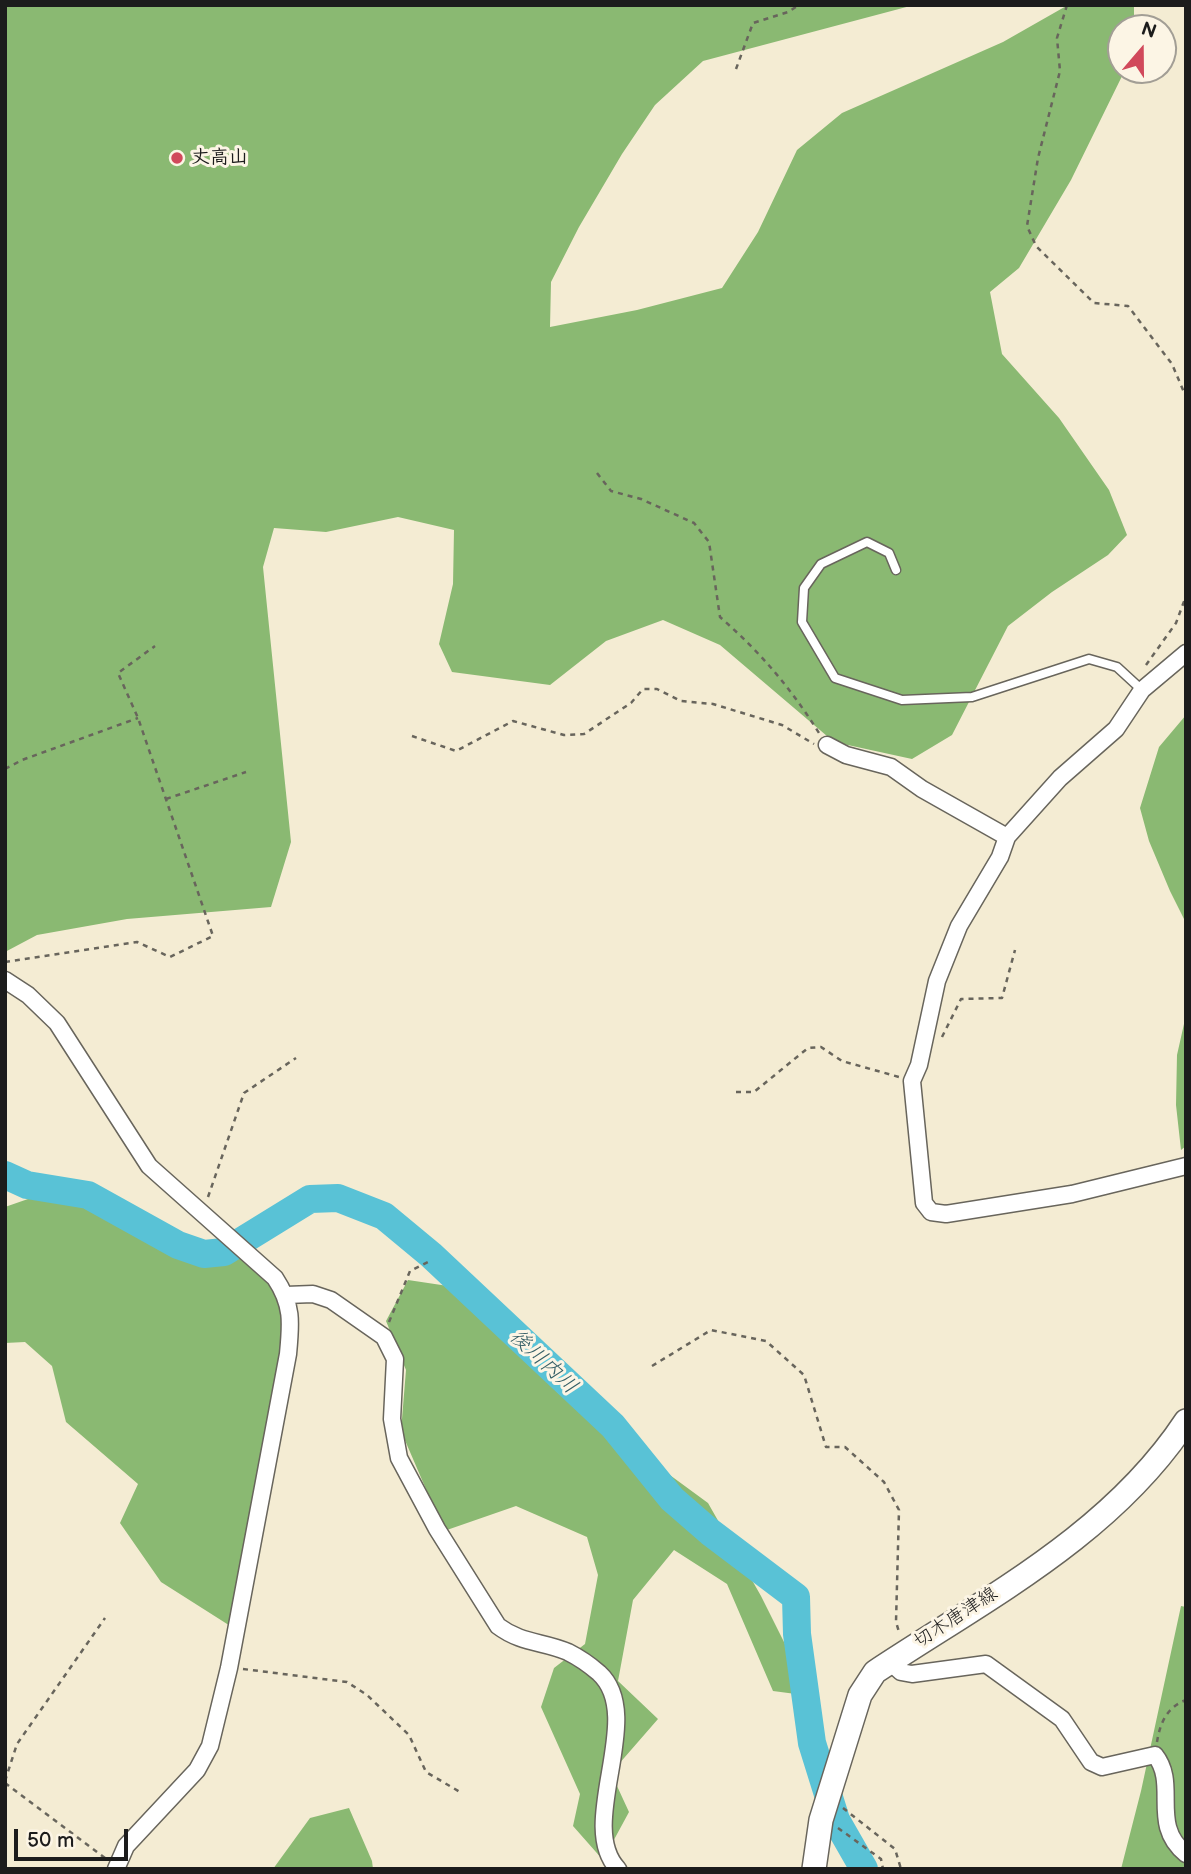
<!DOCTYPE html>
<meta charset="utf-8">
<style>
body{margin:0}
#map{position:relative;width:1191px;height:1874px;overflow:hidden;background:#f4ecd3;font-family:"Balsamiq Sans",sans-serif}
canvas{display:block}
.frame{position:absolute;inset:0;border:7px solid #1c1c1c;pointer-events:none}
.north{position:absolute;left:1107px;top:14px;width:70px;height:70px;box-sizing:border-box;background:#fcf5e5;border:2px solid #a29e95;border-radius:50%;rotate:20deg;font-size:19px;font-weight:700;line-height:28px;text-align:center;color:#1c1c1c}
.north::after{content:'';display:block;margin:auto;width:24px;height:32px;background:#d1495b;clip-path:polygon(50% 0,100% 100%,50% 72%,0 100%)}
.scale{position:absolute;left:14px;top:1829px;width:114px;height:32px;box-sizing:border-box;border:4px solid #1c1c1c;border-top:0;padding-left:9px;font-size:21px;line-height:24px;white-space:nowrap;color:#1c1c1c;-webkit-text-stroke:5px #fcf5e5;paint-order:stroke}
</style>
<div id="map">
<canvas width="1191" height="1874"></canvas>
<div class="frame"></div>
<div class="north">N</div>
<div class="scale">50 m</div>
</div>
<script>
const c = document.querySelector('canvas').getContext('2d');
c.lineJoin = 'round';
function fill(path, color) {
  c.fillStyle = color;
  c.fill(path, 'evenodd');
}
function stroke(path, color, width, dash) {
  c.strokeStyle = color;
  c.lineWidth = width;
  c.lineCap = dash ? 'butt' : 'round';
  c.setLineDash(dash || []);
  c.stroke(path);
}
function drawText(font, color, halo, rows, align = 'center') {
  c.font = font + ' "Balsamiq Sans","Klee One",sans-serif';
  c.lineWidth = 6;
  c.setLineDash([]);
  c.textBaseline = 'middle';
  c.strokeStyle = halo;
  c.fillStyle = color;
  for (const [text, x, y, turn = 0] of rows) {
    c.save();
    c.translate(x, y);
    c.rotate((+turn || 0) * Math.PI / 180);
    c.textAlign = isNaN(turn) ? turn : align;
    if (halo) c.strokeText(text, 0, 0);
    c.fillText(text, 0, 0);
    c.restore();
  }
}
fill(new Path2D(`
 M5,5H914L703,61L655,105L622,154L579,227L551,282L550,327L637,310L722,288L758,232L797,150L842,113L1003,42L1068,5H1134V28H1121V70H1125L1071,180L1019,268L990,292L1002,354L1059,418L1109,490L1127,535L1108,555L1052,592L1008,626L952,735L912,759L834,742L720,645L663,620L606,641L550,685L452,672L439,644L453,584L454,530L398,517L326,532L274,528L263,567L291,842L271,907L127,919L37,935L5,952Z
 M1186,715V923L1170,891L1149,841L1140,808L1159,747Z
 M1186,1015V1146L1181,1150L1176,1105L1177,1055Z
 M51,1191L264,1259L293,1316L235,1629L161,1582L120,1523L138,1484L66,1422L52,1366L25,1342L5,1343V1207Z
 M408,1280L448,1286L558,1393L708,1503L761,1596L811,1696L773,1691L727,1584L674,1550L633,1600L618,1681L658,1719L611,1773L629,1812L603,1860L573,1826L580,1794L541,1707L554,1668L585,1644L598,1575L587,1537L516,1506L444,1531L401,1431L406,1370L386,1321Z
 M1181,1606L1186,1607V1869H1121L1141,1791Z
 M349,1808L372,1861L373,1869H273L310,1818Z`), '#8ab972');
stroke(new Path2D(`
 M5,1175L27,1185L88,1195L178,1245L204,1254L224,1252L310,1199L338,1198L384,1216L431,1255L613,1426L672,1499L710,1532L796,1597L797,1634L812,1743L836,1820L864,1869`), '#59c2d6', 28);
const service = new Path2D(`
 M896,570L889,553L867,542L821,564L804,588L802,622L835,678L902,700L972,697L1089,659L1117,667L1142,690`);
const minor = new Path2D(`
 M1186,653L1142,690L1116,729L1060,778L1007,837L1000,857L959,926L937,981L919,1065L912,1081L924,1203L931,1212L946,1214L1072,1194L1186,1166
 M827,745L846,755L891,767L922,789L1007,837
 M5,980L28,995L57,1023L149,1166L275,1278C293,1305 291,1323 288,1354L229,1668L210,1746L197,1770L126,1846L116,1869
 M286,1295L313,1294L331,1300L384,1337L395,1359L392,1419L399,1458L437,1529L498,1626C522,1644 543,1641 568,1652C578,1657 591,1666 599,1673C647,1717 575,1824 618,1869
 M890,1662L901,1672L912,1674L986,1664L1062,1719L1091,1762L1102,1767L1155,1755C1179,1785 1149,1824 1186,1854`);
const secondary = new Path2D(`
 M814,1869L821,1820L860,1695L875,1672C985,1599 1111,1535 1186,1421`);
stroke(service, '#68655c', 11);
stroke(minor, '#68655c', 19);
stroke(secondary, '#68655c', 26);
stroke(new Path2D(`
 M1067,5L1057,38L1060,71L1038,158L1027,226L1036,246L1094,303L1128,306L1172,364L1186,397
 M736,69L753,23L788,12L799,5
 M597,473L611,491L641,499L694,523L709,542L720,617C761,653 790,687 819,733
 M1146,665L1176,623L1186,596
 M412,736L456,751L513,721L564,735L584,734L631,703L643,689H657L681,701L713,704L782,725L814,744
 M5,769L22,760L138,718
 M166,799L246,772
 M5,962L137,942L170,957L213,936L138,718L118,673L155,646
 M942,1037L961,999L1002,998L1015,950
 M736,1092H754L808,1048L821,1047L842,1061L899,1077
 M208,1197L244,1093L296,1058
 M389,1322L410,1271L432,1260
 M652,1366L711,1330L766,1341L804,1375L826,1447H845L884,1482L899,1510L896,1622L899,1632
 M243,1669L347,1682L367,1695L409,1735L426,1772L460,1792
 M1157,1742C1160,1723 1167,1707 1186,1700
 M5,1781L17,1744L105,1618
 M5,1783L105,1858
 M843,1808L895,1849L901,1869
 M838,1828L881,1859L883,1869`), '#68655c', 2.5, [5, 5]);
stroke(service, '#fff', 8);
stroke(minor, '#fff', 16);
stroke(secondary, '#fff', 23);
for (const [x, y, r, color] of [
 [177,158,7,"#d1495b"]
]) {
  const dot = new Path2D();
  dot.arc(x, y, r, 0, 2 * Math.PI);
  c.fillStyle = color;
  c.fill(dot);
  stroke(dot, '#fcf5e5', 2.5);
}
drawText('bold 19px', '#1c1c1c', '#fcf5e5', [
 ["丈高山",191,158]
], 'left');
drawText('19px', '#1c1c1c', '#fcf5e5', [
 ["切木唐津線",956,1618,-33]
]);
drawText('italic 21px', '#345e66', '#fcf5e5', [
 ["後川内川",543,1362,43]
]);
</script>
